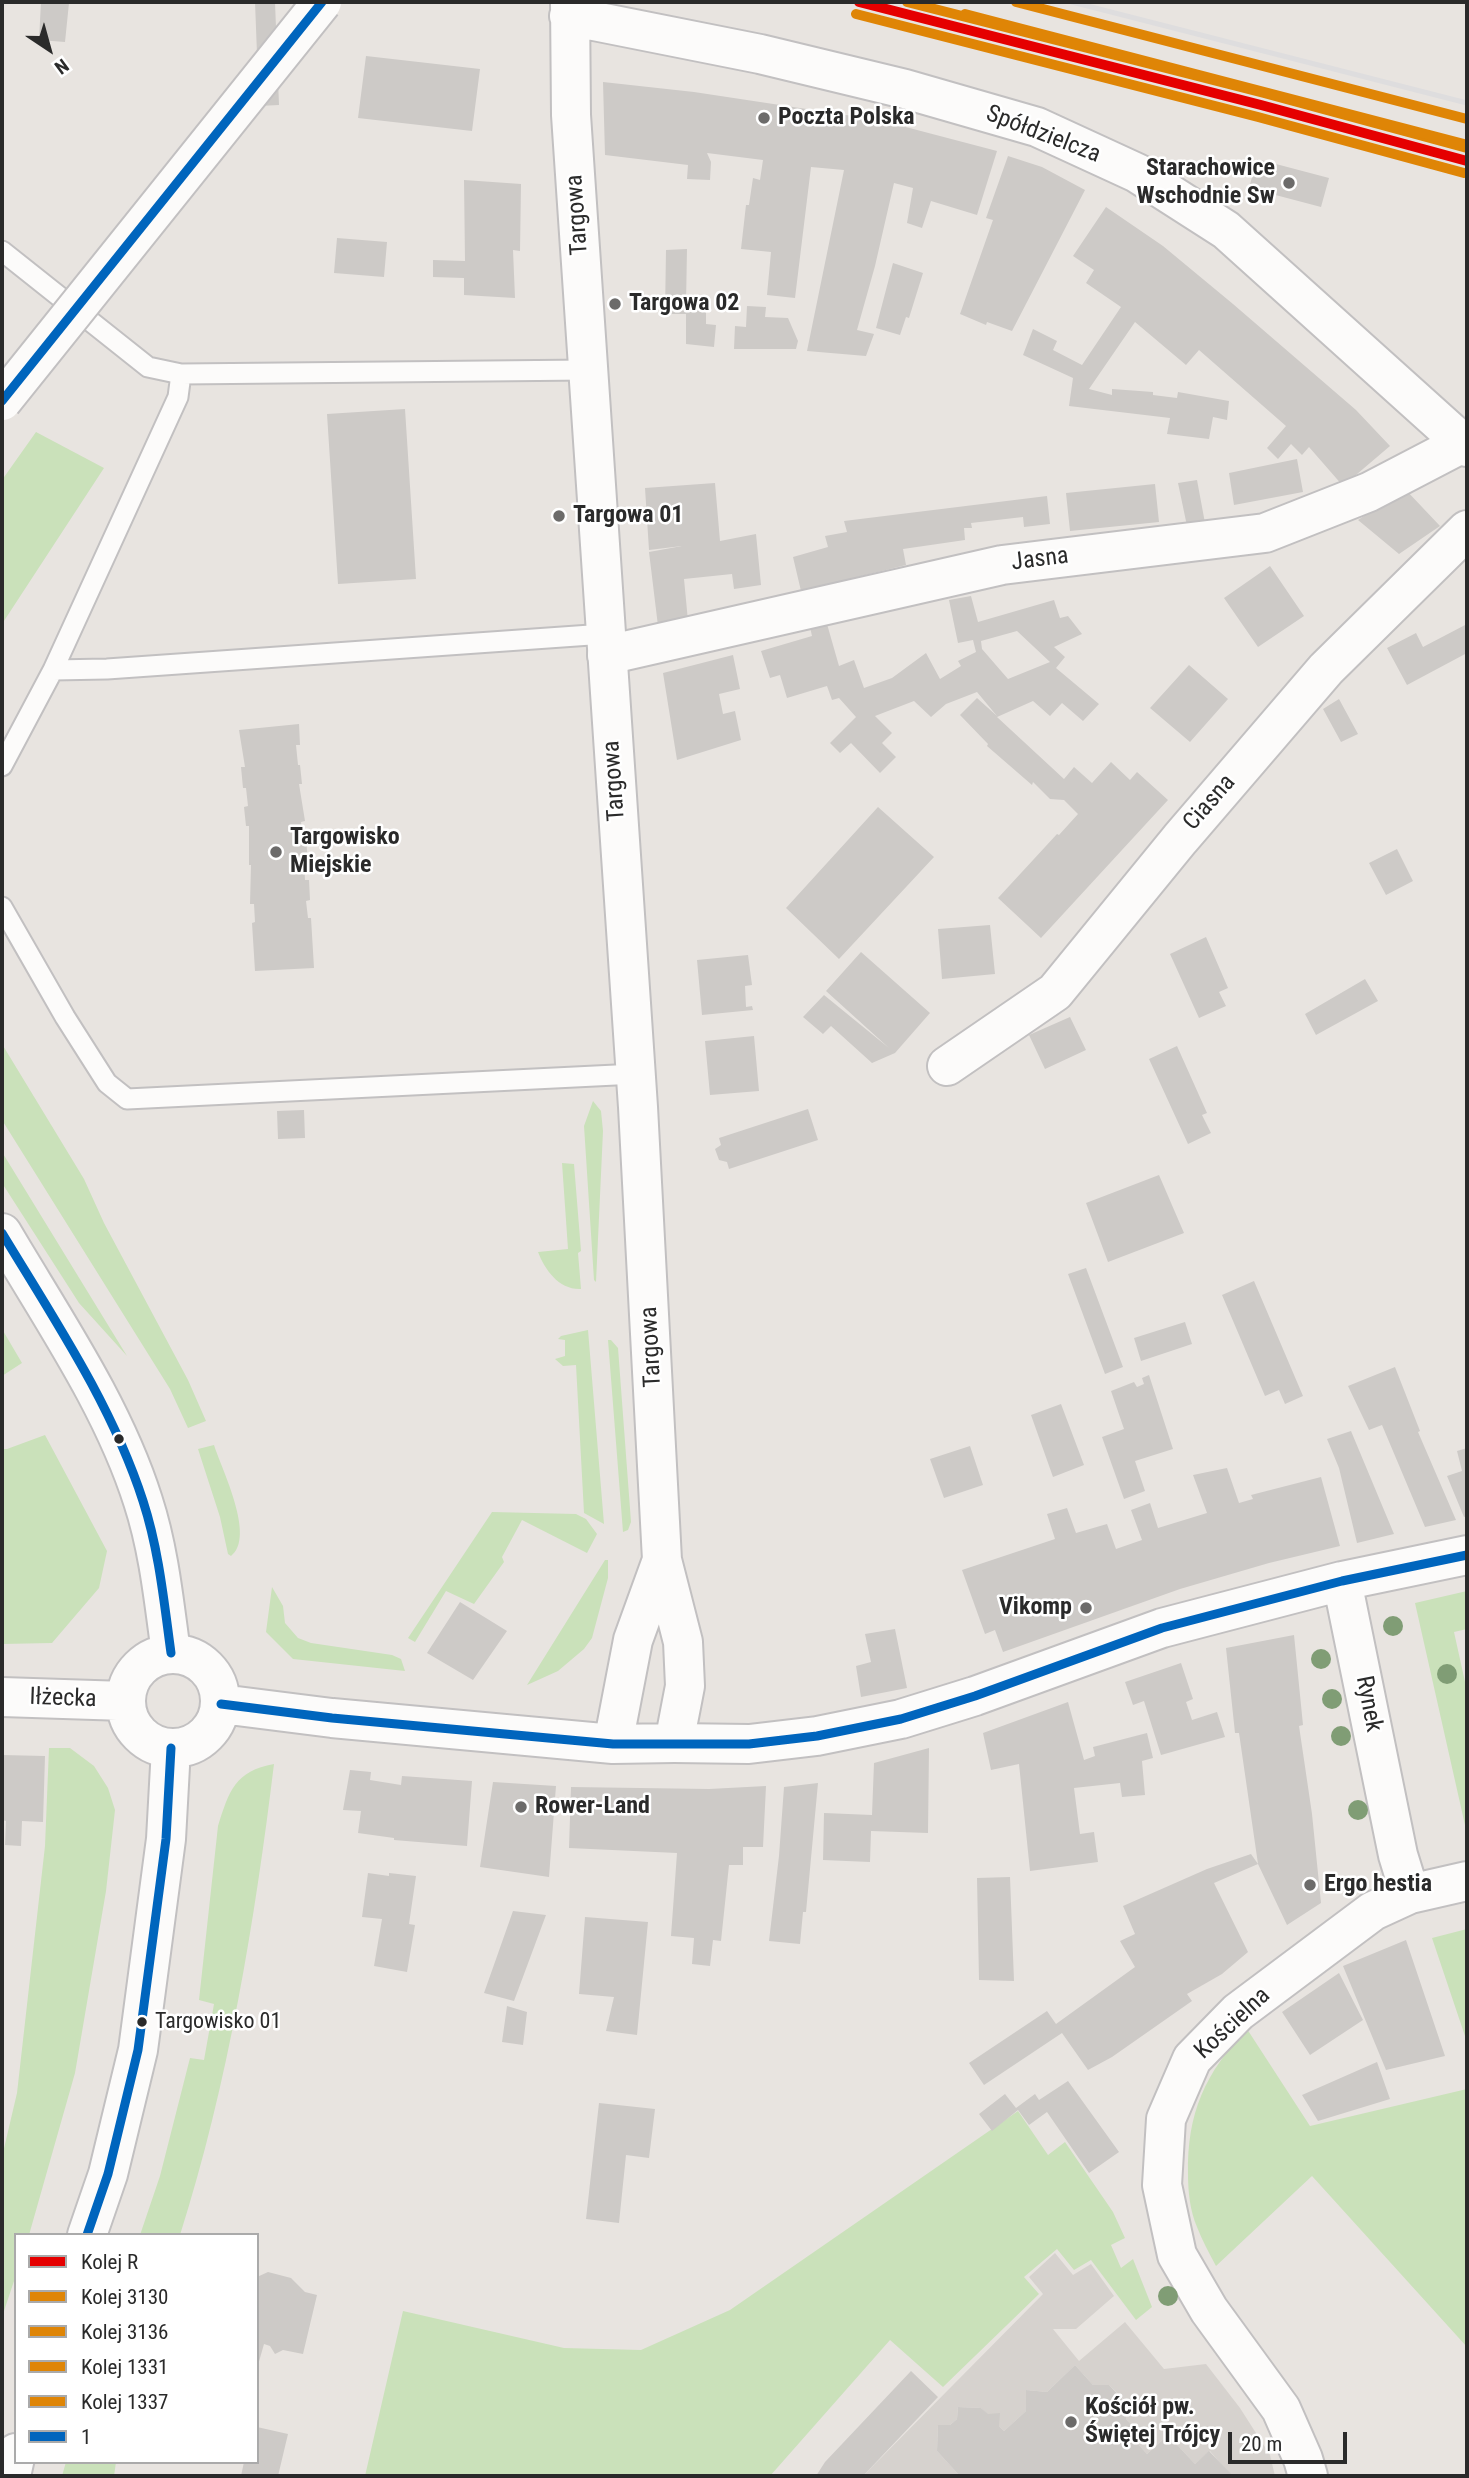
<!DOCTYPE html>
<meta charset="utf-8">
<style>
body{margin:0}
#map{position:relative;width:1469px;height:2478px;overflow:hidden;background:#e8e4e0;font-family:"Roboto Condensed",sans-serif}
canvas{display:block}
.frame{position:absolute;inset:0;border:4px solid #2a2a2a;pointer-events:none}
.legend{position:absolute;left:14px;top:2233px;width:245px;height:231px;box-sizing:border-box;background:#fff;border:2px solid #aaa;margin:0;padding:9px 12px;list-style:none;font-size:21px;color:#2a2a2a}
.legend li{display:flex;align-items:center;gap:14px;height:35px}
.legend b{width:35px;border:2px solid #aaa}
.north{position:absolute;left:14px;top:14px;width:70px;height:70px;-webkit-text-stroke:5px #fff;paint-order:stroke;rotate:144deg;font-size:19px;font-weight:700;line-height:28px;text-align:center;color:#2a2a2a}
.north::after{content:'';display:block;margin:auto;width:24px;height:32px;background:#2a2a2a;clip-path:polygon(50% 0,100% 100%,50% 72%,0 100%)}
.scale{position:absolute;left:1228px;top:2432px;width:119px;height:32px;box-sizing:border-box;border:4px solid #2a2a2a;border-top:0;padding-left:9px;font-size:21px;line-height:24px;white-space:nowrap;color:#2a2a2a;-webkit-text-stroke:5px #fff;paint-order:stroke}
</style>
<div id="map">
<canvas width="1469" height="2478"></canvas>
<div class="frame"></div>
<ul class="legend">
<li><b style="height:9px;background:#e50000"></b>Kolej R</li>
<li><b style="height:9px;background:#df8506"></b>Kolej 3130</li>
<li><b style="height:9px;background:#df8506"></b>Kolej 3136</li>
<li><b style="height:9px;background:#df8506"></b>Kolej 1331</li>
<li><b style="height:9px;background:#df8506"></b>Kolej 1337</li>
<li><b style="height:9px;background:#0065bd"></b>1</li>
</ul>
<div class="north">N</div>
<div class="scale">20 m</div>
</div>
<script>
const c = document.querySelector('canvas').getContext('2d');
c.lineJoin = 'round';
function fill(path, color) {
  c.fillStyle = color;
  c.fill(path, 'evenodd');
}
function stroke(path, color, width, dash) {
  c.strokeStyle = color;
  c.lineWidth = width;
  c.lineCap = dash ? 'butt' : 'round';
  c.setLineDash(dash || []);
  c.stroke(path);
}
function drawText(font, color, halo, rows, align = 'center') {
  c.font = font + ' "Roboto Condensed",sans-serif';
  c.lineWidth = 5;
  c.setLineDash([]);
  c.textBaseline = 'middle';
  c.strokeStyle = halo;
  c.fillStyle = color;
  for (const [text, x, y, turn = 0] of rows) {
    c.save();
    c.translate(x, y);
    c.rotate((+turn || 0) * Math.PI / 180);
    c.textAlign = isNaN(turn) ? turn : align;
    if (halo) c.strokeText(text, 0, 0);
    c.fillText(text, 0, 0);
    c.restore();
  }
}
fill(new Path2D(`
 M36,432L104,468L2,624V480Z
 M2,1044L84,1179L104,1223L188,1380L206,1421L188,1428L170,1389L2,1120Z
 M593,1101L601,1111L603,1131L596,1282L594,1280L584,1126Z
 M2,1152L127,1356L79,1303L2,1183Z
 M562,1163L574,1164L581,1251L578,1253L581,1289C559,1290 545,1270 538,1252L568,1249Z
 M2,1329L22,1363L2,1376Z
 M588,1330L604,1524L584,1513L576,1365L563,1366L555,1359L565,1356V1340L558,1339L561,1336Z
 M608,1340H611L618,1348L631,1522L628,1530L623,1532Z
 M45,1435L107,1551L99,1588L52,1643L2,1644V1449H7Z
 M214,1445C222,1470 256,1537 231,1556L228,1554L220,1517L198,1449Z
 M492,1512L576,1514L586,1519L597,1534L587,1553L522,1520L502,1557L504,1562L474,1604L446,1591L415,1642L408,1638Z
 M605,1560H608V1578L592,1638L584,1649L558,1671L527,1685Z
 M272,1587L283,1606L285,1623L298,1638L311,1643L392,1655L401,1659L405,1671L293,1659L266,1632Z
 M1467,1591V1629L1454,1632L1467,1691V1834L1415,1603Z
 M49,1748H70L94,1766L108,1788L115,1810L106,1891L75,2073L29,2235H16V2275L2,2317V2157L17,2093L45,1846Z
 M274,1764C255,1920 228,2085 180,2235H140L160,2176L190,2058L204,2060L214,2004L199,2000L218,1826C229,1791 235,1771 274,1764Z
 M1467,1929V2042L1432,1938Z
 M1247,2029L1310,2126L1467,2089V2347L1312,2176L1216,2266C1209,2253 1202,2240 1197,2227C1190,2211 1188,2191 1188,2174C1187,2113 1205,2073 1247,2029Z
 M1018,2111L1048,2155L1065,2142L1113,2212L1125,2238L1111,2245L1121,2268L1133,2259L1152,2307L1136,2320L1091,2260L1074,2270L1057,2249L1024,2277L1039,2294L943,2387L890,2340L770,2476H365L403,2311L564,2348L641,2350L730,2310Z
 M66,2462H116L114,2476H62Z`), '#cae1ba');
fill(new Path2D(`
 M1055,2253L1073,2275L1091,2264L1114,2296L1076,2329H1053L1079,2361L1125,2322L1164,2369L1206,2364L1240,2408L1270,2455L1275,2476H1231L1210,2451L1195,2464L1168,2435L1147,2454L1138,2444L1143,2440L1126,2419L1127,2403L1109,2385H1093L1075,2365L1047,2392L1026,2390V2411L1004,2431L981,2408L958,2407L957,2419L950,2425H938L937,2451L958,2474L956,2476H863L1043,2294L1029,2277Z`), '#d6d2ce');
fill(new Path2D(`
 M41,2L69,3L65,42L39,40Z
 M255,2H275L279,105L259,106Z
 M366,56L480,69L472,131L358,118Z
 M603,82L694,92L879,120L997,151L977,215L931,201L922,228L907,223L913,188L894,183L875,266L857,330L874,334L866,356L807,351L844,170L811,167L795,298L767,295L771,252L741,249L746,205H749L753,178L760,180L763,160L707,153L711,162L710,180L687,179L688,165L605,155Z
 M1008,156L1042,167L1085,190L1012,331L987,322L986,325L960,314L993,220L986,218Z
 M1257,159L1329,178L1321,207L1249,188Z
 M464,180L521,184L520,251L513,250L515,298L464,295V278L433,277V260L465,261Z
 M1106,207L1163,246L1233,304L1356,410L1390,446L1343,486L1309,447L1302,455L1291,444L1278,459L1267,448L1286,426L1199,350L1186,365L1135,322L1089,389L1112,395V389L1153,392V395L1177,398L1178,392L1229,401L1227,420L1213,417L1209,439L1167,434L1170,418L1069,406L1073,378L1023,355L1033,329L1057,341L1053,350L1082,365L1121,307L1086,283L1094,270L1073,256Z
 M337,238L387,242L384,277L334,273Z
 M687,249L686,304H706V324L716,325L714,347L686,344V314H665L666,250Z
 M893,263L923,273L909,318L906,317L900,335L876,328Z
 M747,306L766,307L765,317L788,318L798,341L796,349H734L735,326L746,327Z
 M405,409L416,579L338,584L327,414Z
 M1297,459L1303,492L1234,505L1229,473Z
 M1197,480L1205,523L1187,526L1178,483Z
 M715,483L720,541L756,534L761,585L734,589L732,574L684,579L688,621L658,626L649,552L682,546L649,550L645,488Z
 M1155,484L1159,522L1070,531L1066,493Z
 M1405,489L1440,526L1399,554L1358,520Z
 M1047,496L1050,524L1024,527L1023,517L971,523L972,528H964L965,540L903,549L906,565L801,591L793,557L828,547L825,536L847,532L844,521Z
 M1270,566L1304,616L1258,647L1224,598Z
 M971,596L978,622L1054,600L1060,618L1068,616L1082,634L1054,647L1065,657L1056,668L1099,704L1083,721L1062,703L1050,716L1033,701L997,717L1064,779L1074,767L1092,783L1111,762L1130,780L1137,772L1168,800L1041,938L998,898L1057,834L1059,835L1078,814L1064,800L1050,799L1033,782L1032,785L987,746L988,744L960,715L977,698L997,716L977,692L946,704L931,717L914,701L875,716L892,733L882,743L896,757L880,773L851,743L840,753L830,743L856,717L839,698L832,700L827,686L787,698L780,675L770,678L761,651L812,636L810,627L827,624L839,666L854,660L864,688L892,678L926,653L940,679L961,666L958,661L976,652L973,640L958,643L949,600ZM1017,631L1050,662L1008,679L982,649L981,641Z
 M1467,624V653L1407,685L1387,648L1416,633L1423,647Z
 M733,655L740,689L719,694L723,714L735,711L741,740L677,760L663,673Z
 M1189,665L1228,699L1190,742L1150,708Z
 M1339,699L1358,734L1341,742L1323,709Z
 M299,724L300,745H296L298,765H300L302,784H299L305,821L301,822L303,840H306L308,861L304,862L305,880H309L310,900L306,901L308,918H311L314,968L255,971L252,923L255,922L254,904H250L251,865H249V826H246L244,807L248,806L246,788H243L241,767H245L239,730Z
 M878,807L934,857L839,959L786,908Z
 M1397,849L1413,881L1386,895L1369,863Z
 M990,925L995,974L942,979L938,929Z
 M1206,937L1228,988L1219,992L1226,1006L1199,1018L1170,954Z
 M861,952L930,1013L895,1053L872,1063L831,1026L823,1034L803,1017L824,995L889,1048L826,991Z
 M748,955L752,985L745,986L746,1007L752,1006L753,1010L702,1015L697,960Z
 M1365,979L1378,1001L1316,1035L1305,1014Z
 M1070,1017L1086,1050L1045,1069L1029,1035Z
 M754,1036L759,1091L710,1095L705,1041Z
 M1177,1046L1207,1113L1202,1115L1211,1133L1188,1144L1149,1059Z
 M808,1109L818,1140L729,1169L727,1162L719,1160L715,1149L721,1145L719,1138Z
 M304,1110L305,1138L278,1139L277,1111Z
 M1159,1175L1184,1233L1108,1262L1086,1203Z
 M1086,1268L1123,1367L1105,1374L1068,1274Z
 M1254,1281L1303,1396L1285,1404L1279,1390L1265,1396L1222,1295Z
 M1185,1322L1192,1344L1141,1361L1134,1338Z
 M1395,1367L1420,1431L1418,1432L1456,1520L1425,1527L1382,1425L1369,1430L1348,1386Z
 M1149,1375L1173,1449L1135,1461L1145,1491L1124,1499L1102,1437L1124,1429L1111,1391L1134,1382L1137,1387L1144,1384L1142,1378Z
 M1061,1404L1084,1465L1053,1477L1031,1415Z
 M1351,1431L1394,1534L1357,1543L1339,1468L1327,1439Z
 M970,1446L983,1485L944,1498L930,1459Z
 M1467,1448V1516L1464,1517L1447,1476L1462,1471L1457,1451Z
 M1227,1468L1239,1503L1253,1499L1251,1495L1321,1477L1340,1546L1269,1563L1180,1589L1003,1652L995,1630L985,1634L962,1570L1055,1539L1047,1514L1067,1508L1076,1533L1107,1524L1116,1549L1142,1540L1131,1510L1150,1503L1158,1528L1207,1513L1193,1475Z
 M460,1602L507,1631L473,1680L427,1653Z
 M895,1629L907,1688L861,1697L856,1666L871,1662L865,1634Z
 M1294,1635L1303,1725L1299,1726L1312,1814L1321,1903L1287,1925L1258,1864L1214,1883L1248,1952L1222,1974L1187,1994L1192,2001L1112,2057L1088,2070L1062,2033L984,2085L969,2063L1047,2011L1056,2024L1135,1967L1120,1941L1135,1934L1123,1906L1207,1869L1251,1854L1258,1864L1239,1733H1235L1226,1648Z
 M1181,1663L1193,1699L1186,1702L1192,1720L1217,1712L1225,1737L1161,1755L1144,1701L1133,1705L1125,1682Z
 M1068,1702L1084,1760L1095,1756L1093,1747L1147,1733L1153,1758L1142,1761L1145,1795L1122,1797L1120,1783L1074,1788L1080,1834L1094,1832L1098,1862L1030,1871L1019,1764L991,1770L983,1733Z
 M929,1748L928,1833L871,1831L870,1862L823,1860L824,1813L872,1815L874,1763Z
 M2,1755L45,1756L43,1822L22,1821L21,1846L5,1845L6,1821L2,1820Z
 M350,1770L371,1772L370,1780L401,1785L402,1776L472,1781L467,1846L394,1840V1838L358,1833L361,1811L343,1810Z
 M493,1782L556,1786L549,1877L480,1867Z
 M818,1783L806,1912H803L800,1944L769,1941L779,1856L784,1787Z
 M766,1786L763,1847H743V1865H729L721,1941L713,1940L710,1966L692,1964L694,1938L671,1936L677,1853L569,1848L571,1787L709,1789Z
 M368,1873L389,1876V1873L416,1876L409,1924L415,1925L407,1972L374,1966L382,1919L362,1917Z
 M1010,1877L1014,1981L979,1980L977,1878Z
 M513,1911L546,1915L514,2001L484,1993Z
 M585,1917L648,1922L637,2035L606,2031L614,1997L579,1994Z
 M1406,1940L1445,2056L1386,2070L1343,1966Z
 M1339,1973L1363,2020L1310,2055L1282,2012Z
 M507,2006L527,2012L523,2045L502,2042Z
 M1377,2062L1390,2099L1318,2121L1302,2095Z
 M1068,2081L1119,2152L1089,2173L1047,2112L1029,2125L1018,2110L992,2131L979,2114L1005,2094L1016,2108L1035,2094L1039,2100Z
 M599,2103L655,2109L649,2158L626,2155L619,2223L586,2219Z
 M268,2272L291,2278L305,2292L317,2295L303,2354L283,2350L275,2354L270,2346L264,2344L258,2365L257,2277Z
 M1075,2365L1093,2385H1109L1127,2404L1126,2419L1144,2439L1138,2444L1147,2454L1168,2435L1195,2464L1209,2451L1233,2476H956L958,2474L937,2451L938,2425H950L957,2419L958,2407L981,2408L988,2414L1000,2413L999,2426L1004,2431L1026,2411V2390L1047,2392Z
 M911,2371L938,2397L863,2476H816L825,2462Z
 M257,2427L288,2434L278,2476H241L244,2462H257Z`), '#cdcac7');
const lane = new Path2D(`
 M2,251L148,367L181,374L588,370
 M53,670L107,669L605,634
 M2,766L53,670L178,397L181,374
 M2,907L65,1017L107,1083L127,1099L636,1074`);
const street = new Path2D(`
 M607,655L1002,565L1265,533L1369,492L1463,443
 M947,1066L1055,992L1180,839L1326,669L1467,530
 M1342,1581L1398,1855L1410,1894
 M674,1743L749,1744L817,1736L901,1719L975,1696L1162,1628L1342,1581L1467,1555
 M1308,2476L1303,2459L1281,2409L1209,2310L1177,2255L1162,2185L1166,2119L1192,2059L1238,2012L1373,1911L1410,1894L1467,1881`);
const secondary = new Path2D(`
 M569,16L760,54L905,89L1037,127L1137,173L1226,230L1467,447
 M2,1233C52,1318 113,1406 143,1501C159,1550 164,1602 171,1653
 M126 1701a47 47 0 1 1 94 0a47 47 0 1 1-94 0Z
 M2,1697L125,1701
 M221,1704L332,1718L613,1744L674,1743L685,1686L683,1642L662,1560L638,1107L571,115L570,2
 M613,1744L633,1640L662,1560
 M87,2235L108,2174L138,2050L166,1839L171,1748
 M11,2476L16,2453`);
stroke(lane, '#c2c0c1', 23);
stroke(street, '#c2c0c1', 42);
stroke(secondary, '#c2c0c1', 42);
stroke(lane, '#fcfbfa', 19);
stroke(street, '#fcfbfa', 38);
stroke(secondary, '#fcfbfa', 38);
stroke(new Path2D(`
 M1072,2L1467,103`), '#deddde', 5);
const secondaryBridge = new Path2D(`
 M2,401L322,2`);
stroke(secondaryBridge, '#c2c0c1', 42, []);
stroke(secondaryBridge, '#fcfbfa', 38);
stroke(new Path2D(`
 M2,401L322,2
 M2,1233C54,1319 112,1405 143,1501C159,1550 164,1602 171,1653
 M221,1704L332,1718L613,1744H749L817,1736L901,1719L975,1696L1162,1628L1342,1581L1467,1555
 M87,2235L108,2174L138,2050L166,1839L171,1748`), '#0065bd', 9);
stroke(new Path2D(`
 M859,2L1261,105L1467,161`), '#e50000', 10);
stroke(new Path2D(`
 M856,14L1258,117L1464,173`), '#df8506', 10);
stroke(new Path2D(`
 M907,2L1264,93L1467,148`), '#df8506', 10);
stroke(new Path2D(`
 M965,14L1464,144`), '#df8506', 10);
stroke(new Path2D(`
 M1016,2L1467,119`), '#df8506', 10);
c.fillStyle = '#809d75';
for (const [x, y] of [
 [1393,1626],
 [1321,1659],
 [1447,1674],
 [1332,1699],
 [1341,1736],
 [1358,1810],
 [1168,2296]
]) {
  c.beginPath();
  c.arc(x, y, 10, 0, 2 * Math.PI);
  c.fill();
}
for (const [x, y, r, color] of [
 [764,118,7,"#6c6b6a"],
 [1289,183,7,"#6c6b6a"],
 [615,304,7,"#6c6b6a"],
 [559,516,7,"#6c6b6a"],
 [276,852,7,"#6c6b6a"],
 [119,1439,6,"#2a2a2a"],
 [1086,1608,7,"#6c6b6a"],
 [521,1807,7,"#6c6b6a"],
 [1310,1885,7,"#6c6b6a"],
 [142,2022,6,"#2a2a2a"],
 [1071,2422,7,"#6c6b6a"]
]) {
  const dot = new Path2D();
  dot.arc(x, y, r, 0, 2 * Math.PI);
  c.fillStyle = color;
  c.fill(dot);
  stroke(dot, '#fff', 2.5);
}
drawText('22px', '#2a2a2a', '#fff', [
 ["Targowisko 01",155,2022]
], 'left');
drawText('bold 24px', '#2a2a2a', '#fff', [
 ["Poczta Polska",778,118],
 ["Starachowice",1275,169,"right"],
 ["Wschodnie Sw",1275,197,"right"],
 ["Targowa 02",629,304],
 ["Targowa 01",573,516],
 ["Targowisko",290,838],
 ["Miejskie",290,866],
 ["Vikomp",1072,1608,"right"],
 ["Rower-Land",535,1807],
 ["Ergo hestia",1324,1885],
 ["Kościół pw.",1085,2408],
 ["Świętej Trójcy",1085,2436]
], 'left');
drawText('24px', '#2a2a2a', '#fff', [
 ["Spółdzielcza",1043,135,21],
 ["Targowa",578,215,-94],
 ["Jasna",1040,560,-7],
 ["Targowa",615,781,-94],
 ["Ciasna",1210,803,-49],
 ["Targowa",652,1347,-93],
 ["Iłżecka",63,1699,2],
 ["Rynek",1368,1704,79],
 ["Kościelna",1233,2024,-43]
]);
</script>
